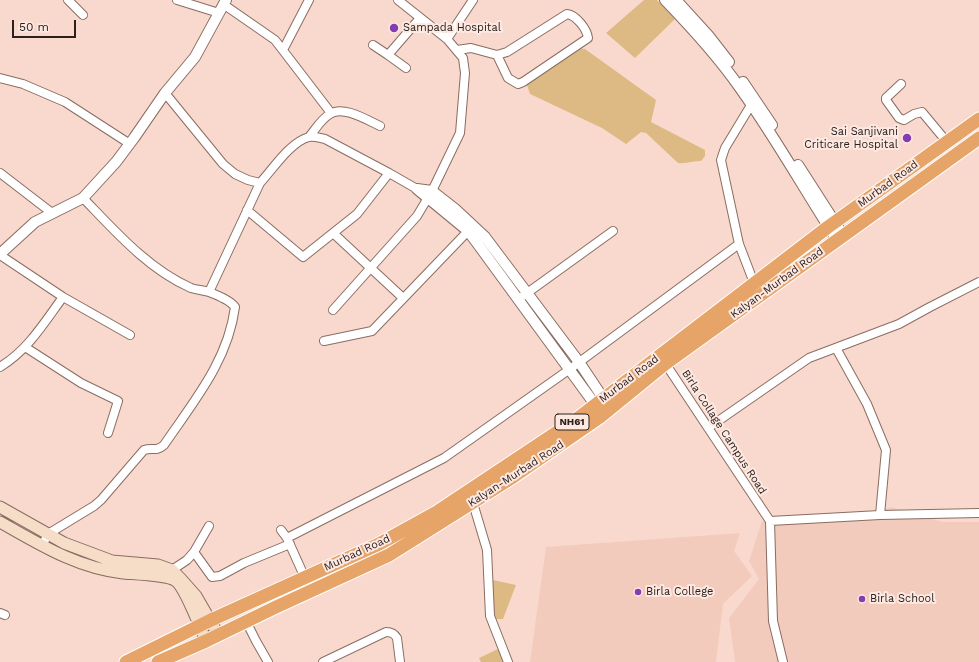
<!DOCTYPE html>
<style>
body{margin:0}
#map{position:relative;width:979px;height:662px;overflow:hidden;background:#f9d9cd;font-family:"Work Sans",sans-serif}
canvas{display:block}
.scale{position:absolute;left:12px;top:20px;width:64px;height:18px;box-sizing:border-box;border:2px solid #2c201c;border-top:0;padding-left:5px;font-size:12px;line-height:14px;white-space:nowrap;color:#2c201c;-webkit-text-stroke:3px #fde9e2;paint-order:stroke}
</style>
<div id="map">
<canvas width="979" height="662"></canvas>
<div class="scale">50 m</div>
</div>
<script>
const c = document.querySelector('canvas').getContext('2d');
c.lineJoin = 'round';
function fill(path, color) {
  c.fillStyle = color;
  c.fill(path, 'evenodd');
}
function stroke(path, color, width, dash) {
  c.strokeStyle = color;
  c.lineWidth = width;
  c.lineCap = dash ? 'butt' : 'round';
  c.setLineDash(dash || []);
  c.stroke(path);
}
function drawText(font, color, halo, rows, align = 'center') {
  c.font = font + ' "Work Sans",sans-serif';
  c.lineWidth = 4;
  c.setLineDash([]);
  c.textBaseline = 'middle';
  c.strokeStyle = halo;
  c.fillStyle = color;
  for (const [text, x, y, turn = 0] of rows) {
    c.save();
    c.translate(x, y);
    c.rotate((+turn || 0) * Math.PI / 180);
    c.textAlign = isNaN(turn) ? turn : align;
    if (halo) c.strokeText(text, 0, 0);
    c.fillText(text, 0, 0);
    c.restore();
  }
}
fill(new Path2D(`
 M891,507L943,522H979V662H735L729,618L759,579L749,561L762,521L867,518Z
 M740,533L734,551L752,576L723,604L716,662H530L546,547Z`), '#f3cbbc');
fill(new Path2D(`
 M644,0H657L675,19L635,58L606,33Z
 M576,48L585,49L656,100L651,122L705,150V156L701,161C693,161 686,164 678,163L646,133L641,132L626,144L602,128L530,94L526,82Z
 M493,580L516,585L503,619H495L493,615Z
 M498,649L503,662H481L479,658Z`), '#ddba84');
const minor = new Path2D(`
 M68,0L83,15
 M177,0L219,13
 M223,4L275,40L331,113
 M447,39L473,0
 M373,45L388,55L420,18
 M283,50L309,0
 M457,50L471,48L497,55L507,52L567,14C576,15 587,29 588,38L523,82L518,84L508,78L497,55
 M388,55L406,68
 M0,78L23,84L65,102L130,144
 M901,84L886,98V100L899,118L904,120L914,114L922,112L947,142
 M165,93L223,164L235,174L248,180L260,183C273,169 290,142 309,137C315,136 319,138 325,139L389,173L417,189
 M751,105L725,148L721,160L739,244L754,283
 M309,137C315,130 321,119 330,114C343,105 367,120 380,126
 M0,173L52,213
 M247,210L303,257L357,214L389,173
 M333,233L403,298
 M0,255L63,297L130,335
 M209,292L260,183
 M523,296L613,231
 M333,310L417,216L432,191L460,133L465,73L463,58L447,39L398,0
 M324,341L372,331L471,228
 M25,347L81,383L118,401L108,433
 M836,348L867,404L886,450L880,515
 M663,360L770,521L773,621L783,662
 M0,367C28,350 44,323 63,297
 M708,428L809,358L899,324L930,307L979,282
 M471,499L473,503L487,550L490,616L508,662
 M770,521L880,515L979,513
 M209,526L194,552L212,577L220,576L244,563L290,544
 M281,530L287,538L305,578
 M287,538L444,458L570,369L739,244
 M42,546L48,534L94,506L101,500L144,450C153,447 156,452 164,445C194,401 228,361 235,307C230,300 217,295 209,292C203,290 197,290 191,288C148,269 115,231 83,198
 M172,570L187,560L194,552
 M0,613L5,615
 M246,621L256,641L268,662
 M323,662L386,632C391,632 394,633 397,638L400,662`);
const tertiary = new Path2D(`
 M665,0C691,27 718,56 740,88C775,137 804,189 837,240
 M676,0L708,35L729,62
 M743,82L772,125
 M798,165L843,235
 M417,189L432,191L455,209L485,237L579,362L607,404
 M417,189L468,231L477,243L599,410
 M0,254L35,222L83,198L116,162L134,138L165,93L195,57L226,0`);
const secondary = new Path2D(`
 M0,507L64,543L112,561L158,565L172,570L180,578L196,596L218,634
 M0,522C39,544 77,568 123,573C134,574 168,575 176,581C186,589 200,628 206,641`);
const trunk = new Path2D(`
 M126,662L211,620L379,544L437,512L577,419L828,227L979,119
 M158,662L206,641L276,607L389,555L513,477L600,417L665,364L979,138`);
stroke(minor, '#896d62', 10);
stroke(tertiary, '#896d62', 12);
stroke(secondary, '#896d62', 13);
stroke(trunk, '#fff', 15);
stroke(minor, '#fff', 8);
stroke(tertiary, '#fff', 10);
stroke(secondary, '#f5ddc7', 11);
stroke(trunk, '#e6a468', 13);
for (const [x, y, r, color] of [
 [394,28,5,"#833db0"],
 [907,138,5,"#833db0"],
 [638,592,4,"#833db0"],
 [862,599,4,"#833db0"]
]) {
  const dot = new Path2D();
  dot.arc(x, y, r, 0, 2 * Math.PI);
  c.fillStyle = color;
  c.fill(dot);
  stroke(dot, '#fde9e2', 1.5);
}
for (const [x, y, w] of [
 [572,422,34]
]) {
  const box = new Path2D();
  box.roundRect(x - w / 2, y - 8, w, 16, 3);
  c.fillStyle = '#fde9e2';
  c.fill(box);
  stroke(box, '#2c201c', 1);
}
drawText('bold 10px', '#2c201c', null, [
 ["NH61",572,422]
]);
drawText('11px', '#2c201c', '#fde9e2', [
 ["Sampada Hospital",403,28],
 ["Sai Sanjivani",898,132,"right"],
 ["Criticare Hospital",898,145,"right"],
 ["Birla College",646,592],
 ["Birla School",870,599]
], 'left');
drawText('11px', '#2c201c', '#fde9e2', [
 ["Murbad Road",888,184,-36],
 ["Kalyan-Murbad Road",777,283,-36],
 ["Murbad Road",629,379,-37],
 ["Birla Collage Campus Road",724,432,57],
 ["Kalyan-Murbad Road",516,474,-33],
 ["Murbad Road",357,553,-25]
]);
</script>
